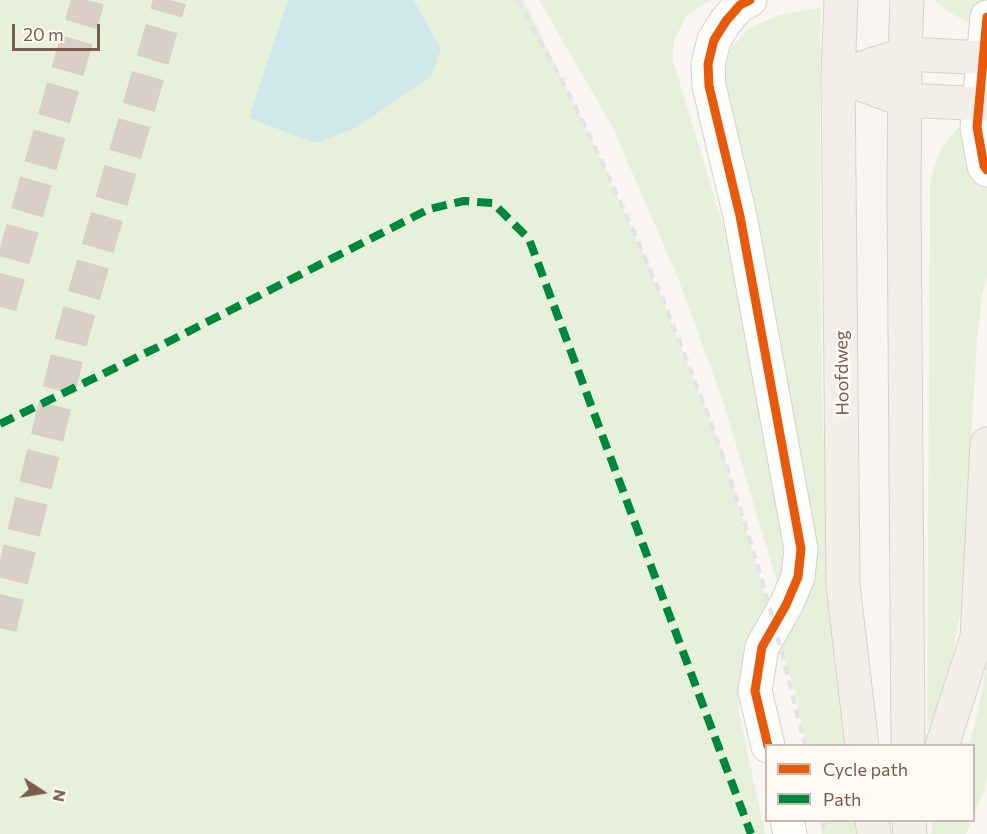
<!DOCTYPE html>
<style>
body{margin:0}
#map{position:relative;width:987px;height:834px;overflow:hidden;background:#f9f5f0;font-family:Commissioner,sans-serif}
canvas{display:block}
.legend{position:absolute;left:765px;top:744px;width:210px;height:78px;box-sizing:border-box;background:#fffaf3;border:2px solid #cabbb1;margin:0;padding:8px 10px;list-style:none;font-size:18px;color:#7a5c4d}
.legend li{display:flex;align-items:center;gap:12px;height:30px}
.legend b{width:30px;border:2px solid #cabbb1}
.north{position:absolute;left:12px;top:762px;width:60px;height:60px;-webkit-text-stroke:4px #fffaf3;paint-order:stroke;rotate:102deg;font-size:16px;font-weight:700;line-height:24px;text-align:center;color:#7a5c4d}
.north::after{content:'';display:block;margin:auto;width:21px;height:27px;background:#7a5c4d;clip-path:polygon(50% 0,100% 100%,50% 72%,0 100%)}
.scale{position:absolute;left:12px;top:24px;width:88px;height:27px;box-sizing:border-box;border:3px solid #7a5c4d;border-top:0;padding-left:8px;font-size:18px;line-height:21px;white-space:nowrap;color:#7a5c4d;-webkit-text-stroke:4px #fffaf3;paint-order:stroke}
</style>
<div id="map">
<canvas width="987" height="834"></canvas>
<ul class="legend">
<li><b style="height:8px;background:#e8590c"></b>Cycle path</li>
<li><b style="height:8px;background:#00873e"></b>Path</li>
</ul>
<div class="north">N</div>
<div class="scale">20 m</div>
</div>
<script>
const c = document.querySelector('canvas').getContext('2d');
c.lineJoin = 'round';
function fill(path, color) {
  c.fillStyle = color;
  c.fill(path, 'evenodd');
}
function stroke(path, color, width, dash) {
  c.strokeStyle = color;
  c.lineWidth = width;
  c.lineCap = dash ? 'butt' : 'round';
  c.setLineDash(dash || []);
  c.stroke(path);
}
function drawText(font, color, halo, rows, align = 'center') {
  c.font = font + ' Commissioner,sans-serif';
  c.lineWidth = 5;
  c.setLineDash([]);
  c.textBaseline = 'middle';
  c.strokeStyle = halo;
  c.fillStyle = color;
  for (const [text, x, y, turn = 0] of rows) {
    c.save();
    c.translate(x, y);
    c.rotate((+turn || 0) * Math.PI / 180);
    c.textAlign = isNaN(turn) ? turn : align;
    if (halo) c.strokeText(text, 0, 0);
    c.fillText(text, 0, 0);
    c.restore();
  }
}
fill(new Path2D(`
 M0,0H288L249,118L441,49L414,0H524L594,145L651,272L724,456L769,608L741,677L738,694L739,712L765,834H0Z
 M539,0H711L686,16L674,41L673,61L737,271L791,536L780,593L724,404L678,278L612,126Z
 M937,0H982L979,25H975L952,14L935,1Z
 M821,8L820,109L822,416L833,564L850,745H805L796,694L779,639L799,595L721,76L730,49L750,28L778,15Z
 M967,122L985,185L987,187V277L982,294L977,340L961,609L948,679L927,732L930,184C937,156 942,139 967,122Z
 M987,660V773L985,787L974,816V746H953L954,742H970L978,712Z
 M820,821H857L859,834H822Z
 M934,821V820L972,821L966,834H931Z`), '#e7f0db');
fill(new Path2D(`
 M288,0H414L441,49L431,76L356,128L315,143L249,118Z`), '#d0e8ea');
stroke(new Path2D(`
 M0,307L88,0
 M0,628L73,333L170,0`), '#d9cfc7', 33, [33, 16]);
const minor = new Path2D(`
 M750,0L740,5L726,21L714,40L708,64L709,86L740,216L801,549L798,577L786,605L762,647L755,691L768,746
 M987,17L977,127L984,166L987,170
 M787,820L790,834`);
const major = new Path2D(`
 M841,0L838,76L843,585L862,746
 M907,0L905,54L904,194L908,746
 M838,76L904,100L987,104
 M838,76L905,54L987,58
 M942,746L977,637L987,444
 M872,820L874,834
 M909,820L910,834`);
stroke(minor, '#d7d1cb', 35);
stroke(major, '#dad1cc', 35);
stroke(minor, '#fefefd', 33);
stroke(major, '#f3eee8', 33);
stroke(new Path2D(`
 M517,0C531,25 545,50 559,75C618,189 670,312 714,432C751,535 780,640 805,746
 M822,820L825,834`), '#e6e3e7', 4.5, [9, 6]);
stroke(new Path2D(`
 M0,424L158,347L429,209L464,201L493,203L529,239L751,834`), '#00873e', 8, [15, 8]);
stroke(new Path2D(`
 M750,0L740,5L726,21L714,40L708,64L709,86L740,216L801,549L798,577L786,605L762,647L755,691L768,746
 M987,17L977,127L984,166L987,170`), '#e8590c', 9);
drawText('18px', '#7a5c4d', '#fffaf3', [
 ["Hoofdweg",842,373,-91]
]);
</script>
